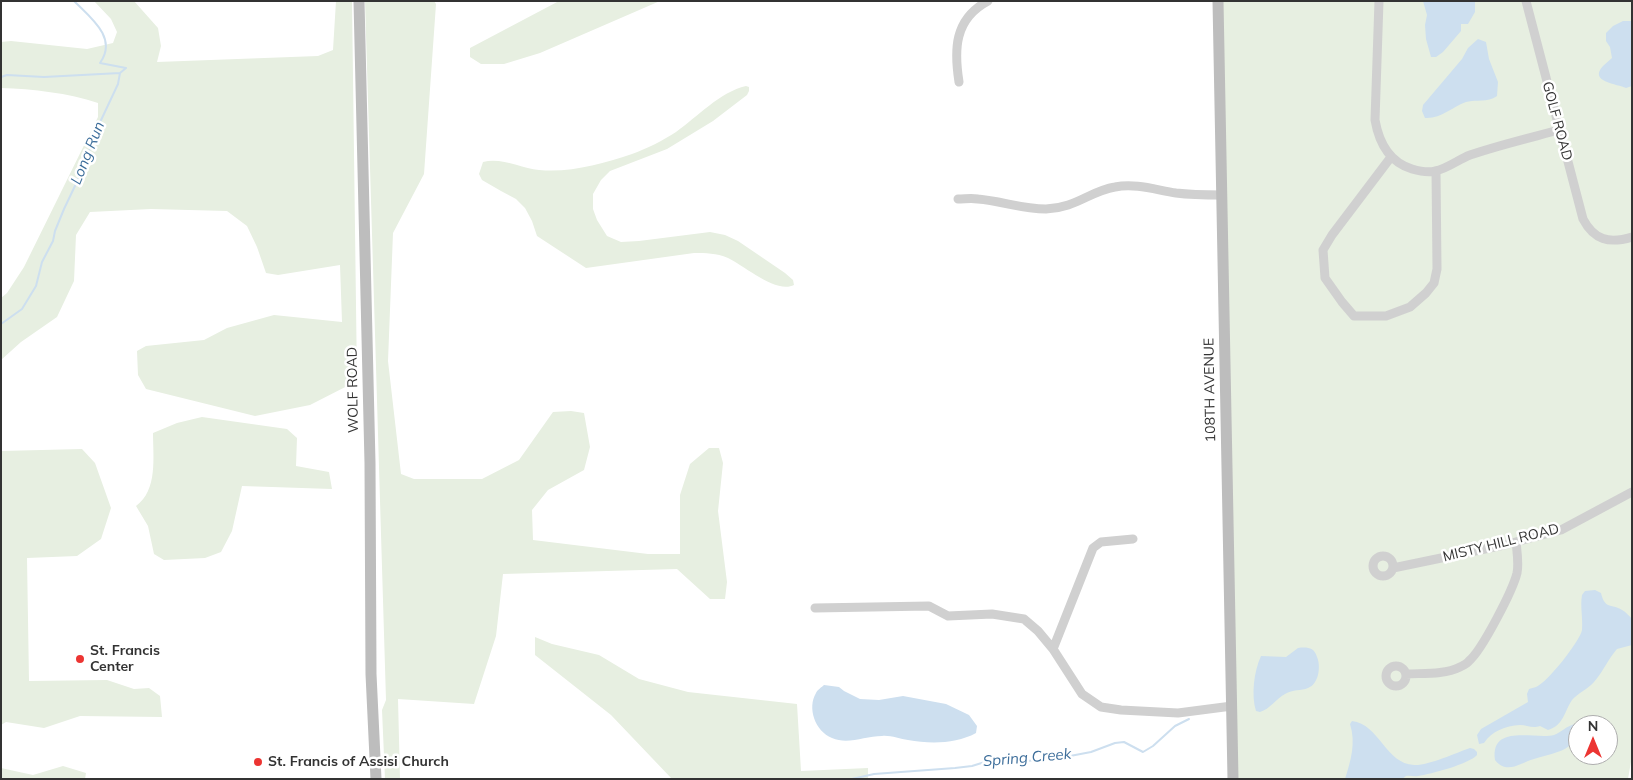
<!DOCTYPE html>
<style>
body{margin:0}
#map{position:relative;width:1633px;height:780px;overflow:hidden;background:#fff;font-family:Mulish,sans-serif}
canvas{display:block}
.frame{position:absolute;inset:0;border:2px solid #333;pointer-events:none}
.north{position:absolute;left:1568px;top:715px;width:50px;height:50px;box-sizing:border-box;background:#fff;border:1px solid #adadad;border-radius:50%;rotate:0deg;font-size:14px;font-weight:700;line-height:20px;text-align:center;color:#333}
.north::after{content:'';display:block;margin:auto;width:18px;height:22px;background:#ec3532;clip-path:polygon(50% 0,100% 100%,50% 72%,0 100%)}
</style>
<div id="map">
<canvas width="1633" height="780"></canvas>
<div class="frame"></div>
<div class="north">N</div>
</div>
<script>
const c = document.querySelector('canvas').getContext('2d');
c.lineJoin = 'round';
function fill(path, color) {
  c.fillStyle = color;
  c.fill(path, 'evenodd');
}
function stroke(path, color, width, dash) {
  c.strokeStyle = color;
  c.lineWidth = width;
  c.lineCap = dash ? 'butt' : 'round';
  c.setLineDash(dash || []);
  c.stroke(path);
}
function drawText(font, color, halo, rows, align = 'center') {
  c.font = font + ' Mulish,sans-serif';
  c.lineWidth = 5;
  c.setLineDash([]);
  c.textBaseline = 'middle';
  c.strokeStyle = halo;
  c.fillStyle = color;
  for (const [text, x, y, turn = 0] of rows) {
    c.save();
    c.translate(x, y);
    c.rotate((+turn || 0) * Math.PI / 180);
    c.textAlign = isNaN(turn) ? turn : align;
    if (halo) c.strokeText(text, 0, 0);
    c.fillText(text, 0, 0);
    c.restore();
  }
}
fill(new Path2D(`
 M94,1H134L158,28L161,46L157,62L318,56L333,50L336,1H352L357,381L310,405L255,416L146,389L138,375L137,351L146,346L204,340L227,328L274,315L342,322L340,265L278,275L266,273L257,247L247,226L227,211L151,209L90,212L76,235L74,281L57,317L21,342L1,360V298L7,293L24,267L98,117V103C68,93 33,89 1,88V42L11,41L87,49L113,43L117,32L111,19Z
 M365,1H434L436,4L424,174L393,233L388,361L401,474L414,479H482L519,460L553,412L571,411L584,413L590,447L584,470L548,490L532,510L533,540L648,554H680V495L690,464L709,448H719L723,463L718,511L727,582L725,599H710L677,569L503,574L496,636L474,704L398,699L400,779H385L382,710L386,700Z
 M559,1H660L540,53L504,64H481L470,57V48Z
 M1218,1H1632V756L1628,779H1238ZM1578,725H1608V755H1578Z
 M746,86L749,87V91L747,95L713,121L667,149L610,171L601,180L593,194V209L597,220L607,236L621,242L639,241L710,232L725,235L738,241L785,273L793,280L794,285C776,294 745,266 728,258C716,253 706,253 694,253L586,268L537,236L532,221L525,208L516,199L501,191L482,180L479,174L483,162C501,157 521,168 539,170C570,173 602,164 632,154C646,149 664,140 676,132C697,117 720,92 746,86Z
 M202,417L287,429L297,438L296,466L329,472L332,489L242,486L232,531L221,552L205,558L164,560L154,554L148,526L136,506C158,490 153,457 153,433L177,423Z
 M82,449L95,463L111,508L101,539L77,556L27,558L29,681L107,680L134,689L149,688L160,696L162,717L80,716L44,728L6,722L1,725V451Z
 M535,637L552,644L599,655L639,679L688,692L797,704L801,771L868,768V779H672L611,715L535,655Z
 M63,766L86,773L85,779H1V768L33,775Z`), '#e7efe1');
fill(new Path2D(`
 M1475,1V12L1468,24H1461V31L1443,52L1436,57H1431L1426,39L1425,25L1427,15L1423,1Z
 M1623,21H1632V86L1626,88C1618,84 1588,82 1603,66C1606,63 1609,61 1612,58L1610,47L1606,41V33L1613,26Z
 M1478,39L1486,42L1489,59L1498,82L1497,96C1487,103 1477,99 1466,102C1452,107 1441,119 1425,118L1422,111L1423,105L1462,59L1468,48Z
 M1595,590L1601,593C1605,610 1611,603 1622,610C1626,612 1629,616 1632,619V645L1617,649C1608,659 1603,672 1594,682C1588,689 1578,693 1572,700C1564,712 1564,725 1548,730L1540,726C1532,729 1527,725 1520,725C1505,726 1492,731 1484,743L1479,744L1477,735L1481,729L1528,702L1527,694L1529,689C1531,688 1534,688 1536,687C1547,683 1580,641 1582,630C1583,618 1580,606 1582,595L1585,591Z
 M1298,648C1307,647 1314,647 1317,657C1321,666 1319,684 1308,688C1301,691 1293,689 1285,694C1276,699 1270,709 1260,712L1256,711C1251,695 1254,671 1261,656L1286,657Z
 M824,685L839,687L844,691L860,699L879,700L903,696L946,704L969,715L977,726L976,733C956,744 930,744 908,740C900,739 890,735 882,736C865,736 848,745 832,738C815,731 807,708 816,693C817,690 822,687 824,685Z
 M1352,721C1379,724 1386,764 1414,765C1427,766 1456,753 1470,748L1474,749L1477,752V755C1469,764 1431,774 1418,776C1414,777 1410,775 1406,776L1402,779H1345C1351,760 1356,743 1350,724Z
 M1575,724L1578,727C1578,752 1551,753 1534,759C1520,763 1507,775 1495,760C1490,723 1536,740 1554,735C1562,732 1566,726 1575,724Z`), '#cddfef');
stroke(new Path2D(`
 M1,77L7,75L44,77L120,73
 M1,324L22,309L36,286L42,262L53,241L55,231L64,209L84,167L95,133L118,84L120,73L126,68L100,63C118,38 91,18 74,1
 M852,779L874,774L955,768L972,766L988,761L1015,759L1027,761L1070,756L1091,752L1115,743L1124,742L1143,752L1153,746L1175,726L1189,719`), '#cddfef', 2);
stroke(new Path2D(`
 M1379,1L1375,120C1379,143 1389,162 1412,169C1419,171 1428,173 1435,171C1447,169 1459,159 1470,155C1499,145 1529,138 1559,130
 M1526,1L1583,219C1594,240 1609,244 1632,237
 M959,82C954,50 954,19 988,1
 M1391,157L1332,235L1323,250L1325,278L1342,302L1354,316H1386L1410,307L1426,293L1434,283L1437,269L1436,171
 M958,199C965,199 971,198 978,199C1001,201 1023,209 1046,209C1076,208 1090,191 1115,187C1136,183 1156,190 1176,193C1192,195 1207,195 1222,195
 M1373 566a10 10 0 1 1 20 0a10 10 0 1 1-20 0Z
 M1393,568L1504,545L1561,530L1632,492
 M815,608L929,606L948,616L992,614L1024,619L1038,631L1053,649L1082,694L1101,707L1121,710L1178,713L1232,706
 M1053,649L1093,548L1101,542L1133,539
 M1386 676a10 10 0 1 1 20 0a10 10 0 1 1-20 0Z
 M1406,674C1423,673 1444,675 1460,667C1462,666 1467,664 1469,661C1482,650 1513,590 1517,573C1519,563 1517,552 1516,542`), '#d0d0d0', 9);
stroke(new Path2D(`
 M359,1L370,463L371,674L376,779
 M1218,1L1233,779`), '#bdbdbd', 11);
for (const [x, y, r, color] of [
 [80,659,5,"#ec3532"],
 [258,762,5,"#ec3532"]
]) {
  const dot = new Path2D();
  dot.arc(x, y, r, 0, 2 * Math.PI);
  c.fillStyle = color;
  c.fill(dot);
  stroke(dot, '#fff', 2);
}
drawText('14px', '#333', '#fff', [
 ["GOLF ROAD",1557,121,75],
 ["WOLF ROAD",353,390,-91],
 ["108TH AVENUE",1210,390,-91],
 ["MISTY HILL ROAD",1501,543,-14]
]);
drawText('bold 14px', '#333', '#fff', [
 ["St. Francis",90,651],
 ["Center",90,667],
 ["St. Francis of Assisi Church",268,762]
], 'left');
drawText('italic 15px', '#3c6d9a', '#fff', [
 ["Long Run",88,153,-68],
 ["Spring Creek",1027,758,-5]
]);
</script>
